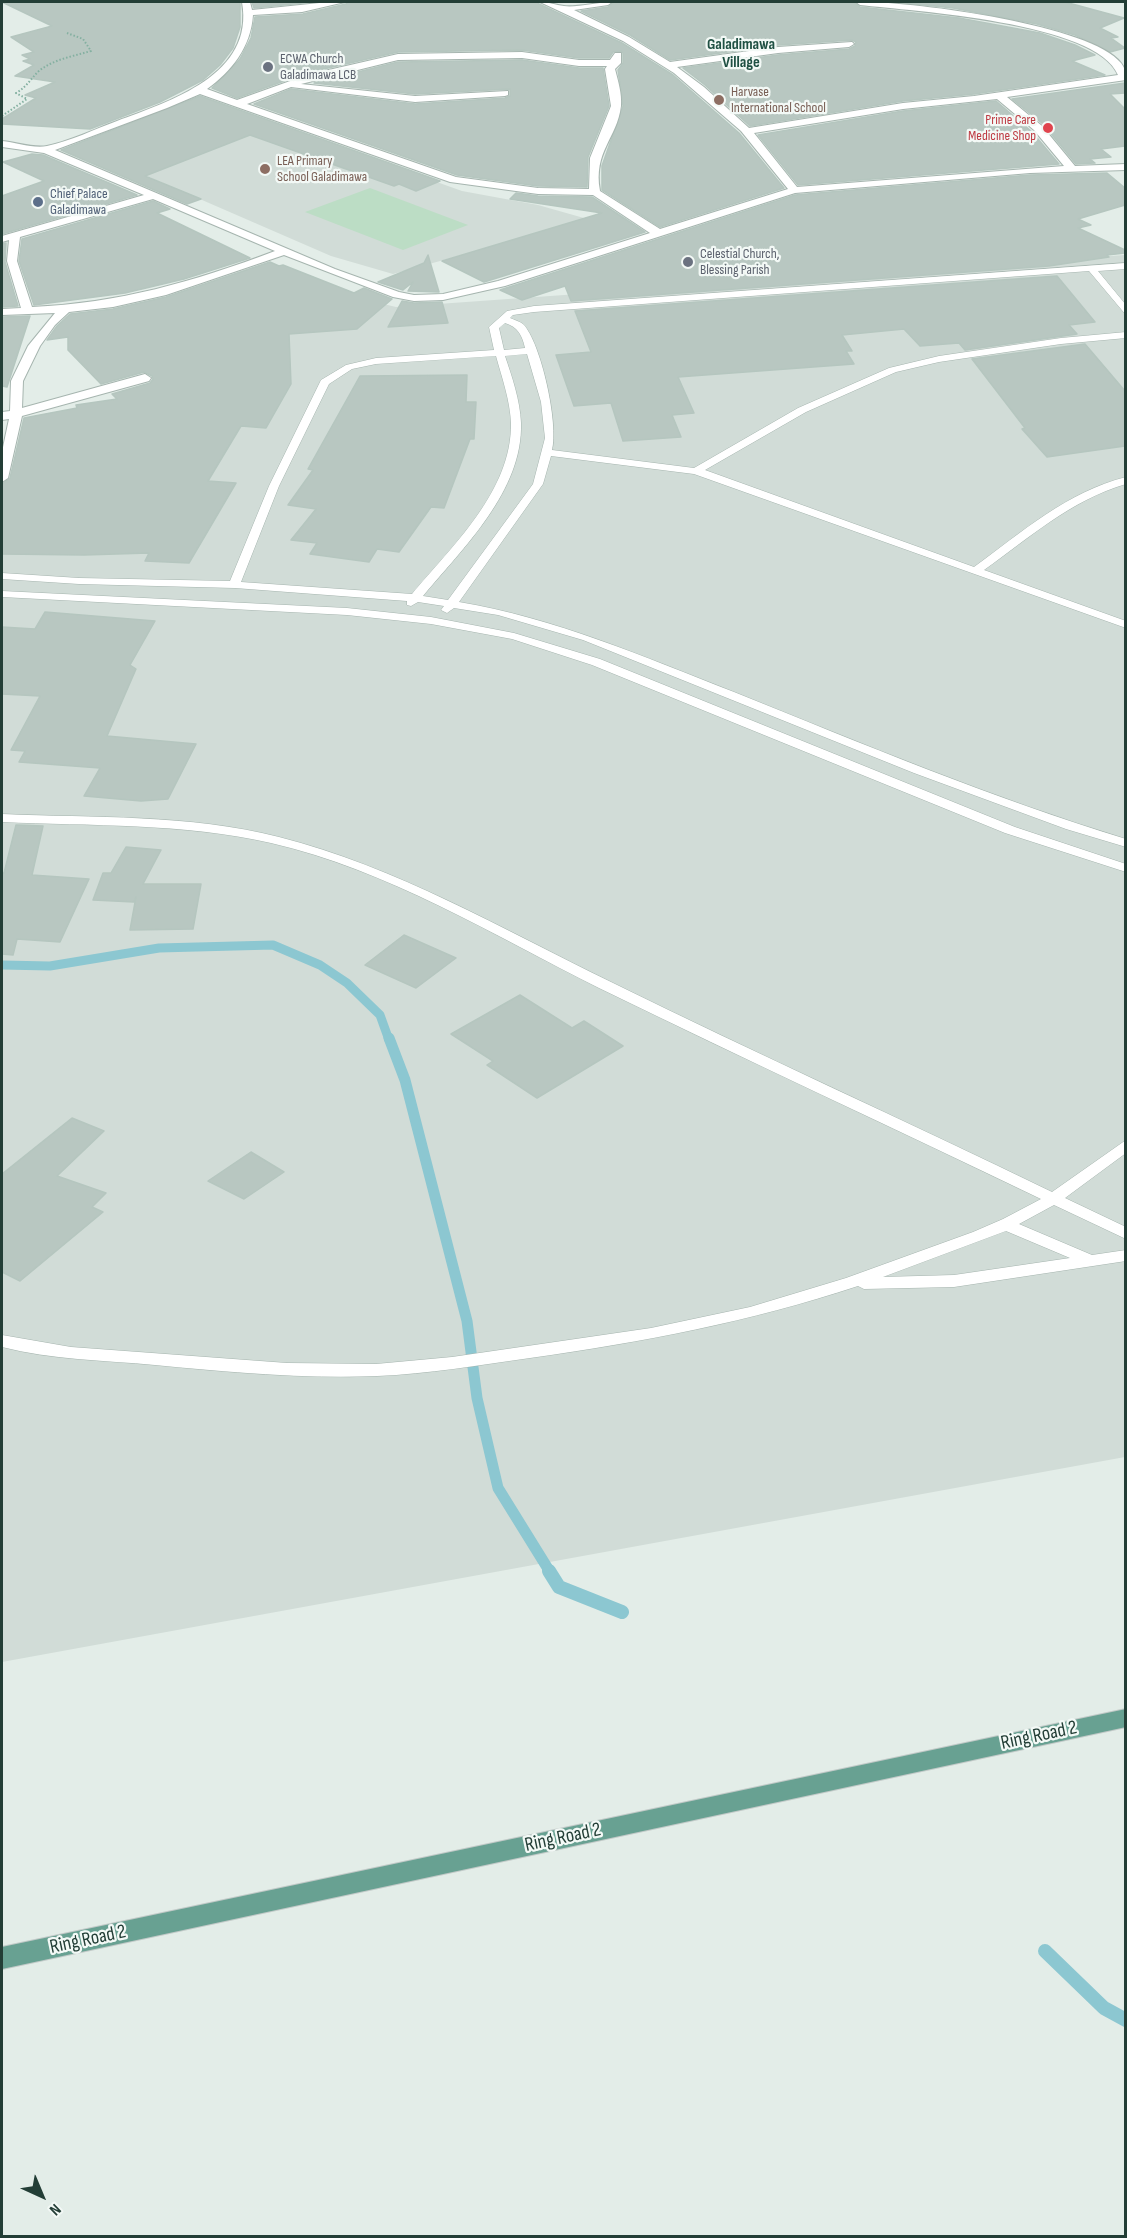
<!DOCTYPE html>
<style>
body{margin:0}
#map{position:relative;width:1127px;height:2238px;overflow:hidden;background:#e3ede8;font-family:"Sofia Sans Condensed",sans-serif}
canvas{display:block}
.frame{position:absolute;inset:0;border:3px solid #233e36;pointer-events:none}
.north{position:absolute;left:12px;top:2166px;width:60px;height:60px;-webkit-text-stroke:4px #f3f9f6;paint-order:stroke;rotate:136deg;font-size:16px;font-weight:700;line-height:24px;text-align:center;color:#233e36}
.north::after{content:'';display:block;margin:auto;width:21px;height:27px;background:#233e36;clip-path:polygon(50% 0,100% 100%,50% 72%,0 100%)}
</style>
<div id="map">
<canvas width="1127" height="2238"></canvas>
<div class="frame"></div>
<div class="north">N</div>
</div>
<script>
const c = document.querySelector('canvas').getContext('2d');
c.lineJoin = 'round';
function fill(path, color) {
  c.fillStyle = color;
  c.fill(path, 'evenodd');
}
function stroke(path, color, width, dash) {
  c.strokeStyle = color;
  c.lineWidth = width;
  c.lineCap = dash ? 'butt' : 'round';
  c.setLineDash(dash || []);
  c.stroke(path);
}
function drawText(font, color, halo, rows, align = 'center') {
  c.font = font + ' "Sofia Sans Condensed",sans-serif';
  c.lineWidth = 4.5;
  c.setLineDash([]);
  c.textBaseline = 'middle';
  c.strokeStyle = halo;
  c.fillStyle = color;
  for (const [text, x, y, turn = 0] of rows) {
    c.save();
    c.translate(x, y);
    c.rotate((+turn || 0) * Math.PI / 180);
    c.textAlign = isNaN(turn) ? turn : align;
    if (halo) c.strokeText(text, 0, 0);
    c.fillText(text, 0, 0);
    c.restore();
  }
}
fill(new Path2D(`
 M206,105L333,145L462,191L538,205L598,222L487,248L393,274L331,256L80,147Z
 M1125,255V1457L2,1662V514L4,516L313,287L396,307Z`), '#d1dcd7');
fill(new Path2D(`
 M370,188L468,225L403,250L305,212Z`), '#bcddc5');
stroke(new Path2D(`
 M2,965L50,966L159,948L273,945L320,965L347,983L380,1015L389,1040`), '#8cc7d1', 9);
stroke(new Path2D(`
 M389,1038L405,1080L467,1321L477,1398L498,1488L550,1572`), '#8cc7d1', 11);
stroke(new Path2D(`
 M549,1571L559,1587L622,1612
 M1045,1951L1104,2008L1126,2020`), '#8cc7d1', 14);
const building = new Path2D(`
 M2,2H240V27L233,48L220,65L203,80L160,102L90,129L2,124V119L36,98L25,95L55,82L15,76L34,65L23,61L30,59L22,55L34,52L11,37L52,26Z
 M252,2H312L254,8Z
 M347,2H538L539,4L622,43L673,75L739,133L784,188L660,227L602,190V166L623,106L618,70L623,63V53L621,51L613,52L609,58H579L522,50L398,52L306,73L237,98L212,88L240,59L251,38L255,17L303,14L346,4Z
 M614,2H854L860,7L959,18L1040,33L1075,45L1095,55L1072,61L1105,75L974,94L903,101L750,126L705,85L683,68L778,55L849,49L855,46L856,42L852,40L778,45L670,60L630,35L581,11L608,7Z
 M896,2H1065L1124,18L1100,28L1118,37L1111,38L1125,48L1110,52L1075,35L1037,24L953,8Z
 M522,60L579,68H603L609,106L588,157L587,187L538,186L457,175L254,104L291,89L415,104L505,98L510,96V89L415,94L314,83L398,62Z
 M1125,83V93L1110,94L1125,109V146L1101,149L1111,157L1090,159L1095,163L1076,164L1043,124L1012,99Z
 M200,96L440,181L416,191L399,184L394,186L250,135L145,176L201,199L187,204L61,150Z
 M996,101L1032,132L1059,164L798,185L758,135L903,111Z
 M32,154L43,155L137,195L2,234V196L44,181L3,162Z
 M1107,173L1125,188V205L1078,219L1091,225L1078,228L1125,250V253L1107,255L1109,257L1049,266L571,301L565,286L522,300L500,290L795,195L1030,175Z
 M516,193L538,196L592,197L645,232L484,282L442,261L602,213L510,199Z
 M153,201L170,209L157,213L250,258L184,279L125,293L34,305L19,261L22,239Z
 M6,243L5,262L18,306L2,307V244Z
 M428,255L439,292L408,291L413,282L403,290L378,282L424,263Z
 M270,262L279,266L283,265L354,293L364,288L392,299L357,329L289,334L291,384L266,428L241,426L208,481L236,483L189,563L145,561L149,553L84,555L2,554V484L10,478L24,418L77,408L76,405L117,399L112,394L150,383L153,379L152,376L144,372L101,384L68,350V337L47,340L57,326L70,314L113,309L166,297Z
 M1057,276L1095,322L1069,325L1077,334L965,350L959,343L920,346L904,329L842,335L852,351H846L854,364L678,377L694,413L672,415L681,437L623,441L611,403L574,406L556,355L591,352L575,311Z
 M402,301L414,303L442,302L448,323L388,327Z
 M30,316L7,387L2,386V317Z
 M1085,344L1125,391V446L1047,457L1022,429L1025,428L972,359Z
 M467,375L466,402H476L474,439H470L444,508L431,507L399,552L377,549L369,562L310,554L317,543L291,540L316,509L288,505L313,470L308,469L360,376Z
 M45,612L155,621L130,665L136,669L107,736L196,744L168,799L141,801L84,796L100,768L19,762L25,751L11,750L40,696L2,694V627L35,629Z
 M16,825L43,826L32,875L89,879L60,942L17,939L13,955L2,954V873H4Z
 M126,847L161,850L143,884H201L193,929L130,930L136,897L134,902L93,900L103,873H111Z
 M404,935L456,958L416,988L365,965Z
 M520,995L572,1028L584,1021L623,1046L537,1098L487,1065L493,1061L451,1034Z
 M72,1118L104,1131L57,1176L106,1193L92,1207L103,1212L20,1281L2,1272V1174Z
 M251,1152L284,1172L244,1199L208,1181Z`);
fill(building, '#b8c7c1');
stroke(building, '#b5c6bf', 1.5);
const service = new Path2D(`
 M1126,263V269L1098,271L1126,305V315L1089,271L534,312L513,315L510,318C514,320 519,321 523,324C541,342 559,425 552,450L694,468L798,408L889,368L939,356L1061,338L1126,332V338L1061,344L939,362L896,372L806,412L705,470L974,567C1022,532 1067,492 1126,477V484C1071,500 1029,538 984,570L1126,621V628L694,474L551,456L543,484L459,602C555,618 644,657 734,692C863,744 992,798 1126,839V847L1066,829L914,773L583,640L498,615L454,608L447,613L441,610L444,606L418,602L411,606L407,605V601L235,588L79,584L2,579V573L79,578L230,581L269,486L321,380L346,365L376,358L494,350L489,327L507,311L534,306ZM505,323C518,327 522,335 525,348L504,350L499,328ZM527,354L541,402L545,438L533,484L448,600L423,596C463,548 523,491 521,423C520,400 512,377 505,356ZM496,356C502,378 510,400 511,423C512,491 452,546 412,594L241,582L279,486L329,384L352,369L376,364Z
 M2,591L347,608L431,617L514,633L600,659L1015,827L1126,864V872L1005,833L592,665L512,639L431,624L347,615L2,597Z
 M2,814C94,818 189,814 279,837C397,867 502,929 611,982C757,1054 906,1121 1052,1192L1126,1140V1153L1065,1198L1126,1227V1239L1054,1205L1019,1224L1092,1255L1126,1250V1261L954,1287L864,1289L858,1286C749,1322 643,1342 530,1358C479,1365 428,1374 377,1376C303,1379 228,1372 155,1365C103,1360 52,1360 2,1347V1335L71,1347L287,1363L376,1364L452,1357L651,1328L750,1307L846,1278L973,1232L1003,1219L1041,1199C894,1128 746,1060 599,988C493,935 388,870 271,843C183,823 92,826 2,822ZM1006,1231L1070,1258L954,1275L883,1277Z`);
const minor = new Path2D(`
 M242,2H250L252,10L329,2H345L302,12L253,15C251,47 231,72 207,89L237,100L307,75L398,54L522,52L579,60H610L615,53H621V63L615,69C618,81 622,93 621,106C617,139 593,151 600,191L660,229L788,189L741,131L674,73L623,41L540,2C549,2 555,5 564,6C575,8 598,2 612,2L608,5L574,10L629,37L670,62L778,47L852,42L854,44L849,47L778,53L677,67L704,87L749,128L903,103L974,96L1118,75C1097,22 912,11 860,5L856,2C904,0 1091,24 1121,63C1125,68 1126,73 1126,80L1007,97L1042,126L1075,166L1126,164V170L1030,173L795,193L505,286L443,300L414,301L393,297L284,255L166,295L113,307L69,312L55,325L40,346L23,381L22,408L145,374L151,378L149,381L22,416L8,478L2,482V452L9,419L2,420V412L10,411L11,381L28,346L55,313L2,315V309L21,308L7,261L9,240L2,242V236L144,195L44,153L2,147V141C15,142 34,149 47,146C71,141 95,129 117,121C170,101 255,75 242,2ZM522,58L579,66H607L605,69L611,106L590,158L589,189L538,188L456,177L247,104L291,87L415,102L505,96L508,95V91L415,96L301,84L398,60ZM200,94L450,182L538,194L593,195L650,233L498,281L443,294L414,295L399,292L335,269L55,150L167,108ZM997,99L1034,130L1064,166L797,187L754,133L903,109ZM153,199L275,251C193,282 119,303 32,307L17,261L20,237Z`);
const primary = new Path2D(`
 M1126,1709V1727L2,1969V1947Z`);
stroke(service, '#a6b5af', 1);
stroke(minor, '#a6b5af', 2);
stroke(primary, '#c1c9c7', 2);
stroke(new Path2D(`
 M2,116L27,99L16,93C27,87 31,78 40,70C55,59 74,56 91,51L83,39L67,33`), '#84b0a1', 2, [1.5, 2]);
fill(service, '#fff');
fill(minor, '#fff');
fill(primary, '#68a192');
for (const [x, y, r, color] of [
 [268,67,6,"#6b7280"],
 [719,100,6,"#8d6e63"],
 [1048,128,6,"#e0444e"],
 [265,169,6,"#8d6e63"],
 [38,202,6,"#5c6f8a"],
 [688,262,6,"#6b7280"]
]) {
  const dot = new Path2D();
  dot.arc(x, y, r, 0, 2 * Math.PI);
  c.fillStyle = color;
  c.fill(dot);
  stroke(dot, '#f3f9f6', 2);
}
drawText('14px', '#5b616d', '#f3f9f6', [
 ["ECWA Church",280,59],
 ["Galadimawa LCB",280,75],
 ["Celestial Church,",700,254],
 ["Blessing Parish",700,270]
], 'left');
drawText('14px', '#785e54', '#f3f9f6', [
 ["Harvase",731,92],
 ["International School",731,108],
 ["LEA Primary",277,161],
 ["School Galadimawa",277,177]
], 'left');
drawText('14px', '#be3a42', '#f3f9f6', [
 ["Prime Care",1036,120],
 ["Medicine Shop",1036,136]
], 'right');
drawText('14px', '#4e5e75', '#f3f9f6', [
 ["Chief Palace",50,194],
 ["Galadimawa",50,210]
], 'left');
drawText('bold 16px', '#1f5043', '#f3f9f6', [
 ["Galadimawa",741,45],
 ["Village",741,63]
]);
drawText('20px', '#233e36', '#f3f9f6', [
 ["Ring Road 2",1039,1736,-12],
 ["Ring Road 2",563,1838,-12],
 ["Ring Road 2",88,1940,-12]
]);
</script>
